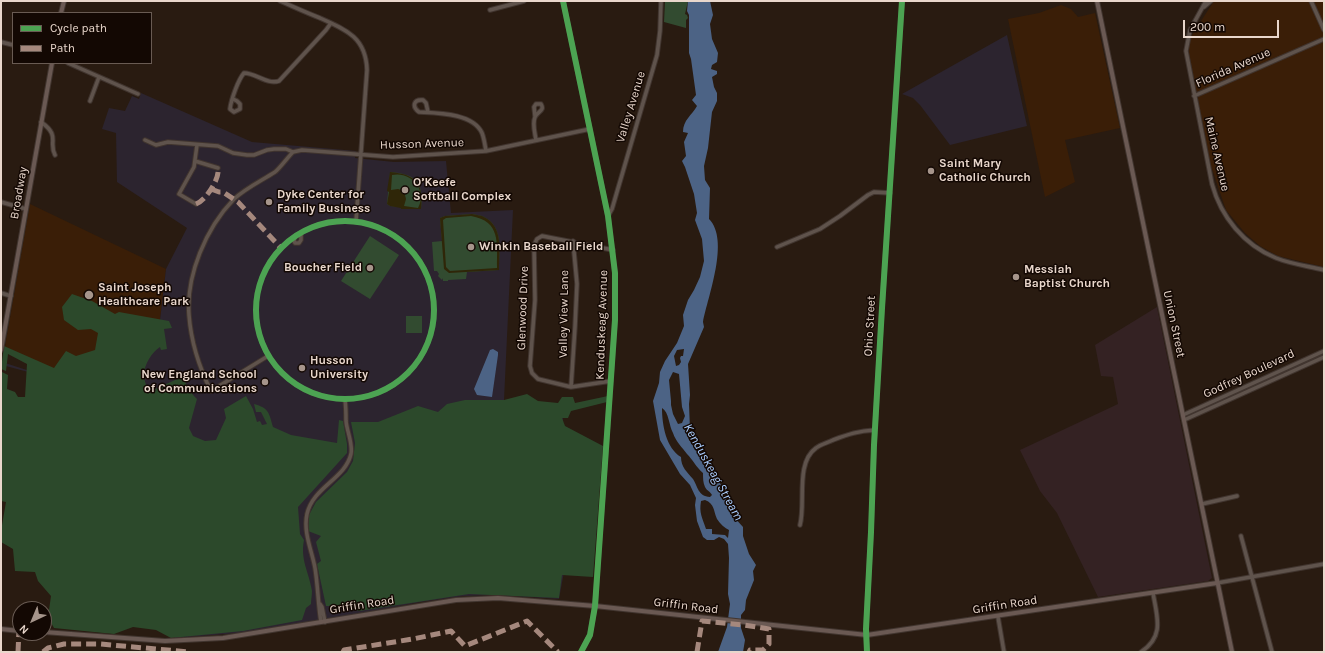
<!DOCTYPE html>
<meta charset="utf-8">
<style>
body{margin:0}
#map{position:relative;width:1325px;height:653px;overflow:hidden;background:#291b11;font-family:Karla,sans-serif}
canvas{display:block}
.frame{position:absolute;inset:0;border:2px solid #e9d7cc;pointer-events:none}
.legend{position:absolute;left:12px;top:12px;width:140px;height:52px;box-sizing:border-box;background:#130803;border:1px solid #695b53;margin:0;padding:5px 7px;list-style:none;font-size:12px;color:#e9d7cc}
.legend li{display:flex;align-items:center;gap:8px;height:20px}
.legend b{width:20px;border:1px solid #695b53}
.north{position:absolute;left:12px;top:601px;width:40px;height:40px;box-sizing:border-box;background:#130803;border:1px solid #695b53;border-radius:50%;rotate:224deg;font-size:11px;font-weight:700;line-height:16px;text-align:center;color:#e9d7cc}
.north::after{content:'';display:block;margin:auto;width:14px;height:18px;background:#a6958b;clip-path:polygon(50% 0,100% 100%,50% 72%,0 100%)}
.scale{position:absolute;left:1183px;top:20px;width:96px;height:18px;box-sizing:border-box;border:2px solid #e9d7cc;border-top:0;padding-left:5px;font-size:12px;line-height:14px;white-space:nowrap;color:#e9d7cc;-webkit-text-stroke:3px #130803;paint-order:stroke}
</style>
<div id="map">
<canvas width="1325" height="653"></canvas>
<div class="frame"></div>
<ul class="legend">
<li><b style="height:5px;background:#4ca352"></b>Cycle path</li>
<li><b style="height:5px;background:#a5887d"></b>Path</li>
</ul>
<div class="north">N</div>
<div class="scale">200 m</div>
</div>
<script>
const c = document.querySelector('canvas').getContext('2d');
c.lineJoin = 'round';
function fill(path, color) {
  c.fillStyle = color;
  c.fill(path, 'evenodd');
}
function stroke(path, color, width, dash) {
  c.strokeStyle = color;
  c.lineWidth = width;
  c.lineCap = dash ? 'butt' : 'round';
  c.setLineDash(dash || []);
  c.stroke(path);
}
function drawText(font, color, halo, rows, align = 'center') {
  c.font = font + ' Karla,sans-serif';
  c.lineWidth = 3;
  c.setLineDash([]);
  c.textBaseline = 'middle';
  c.strokeStyle = halo;
  c.fillStyle = color;
  for (const [text, x, y, turn = 0] of rows) {
    c.save();
    c.translate(x, y);
    c.rotate((+turn || 0) * Math.PI / 180);
    c.textAlign = isNaN(turn) ? turn : align;
    if (halo) c.strokeText(text, 0, 0);
    c.fillText(text, 0, 0);
    c.restore();
  }
}
fill(new Path2D(`
 M1157,307L1212,578L1208,581L1098,597L1057,513L1040,491L1020,450L1118,404L1113,377L1101,376L1095,345Z`), '#342223');
fill(new Path2D(`
 M1214,1H1324V267L1278,256L1260,246L1245,233L1226,210L1210,163L1188,48L1190,38Z
 M1061,5L1071,9L1078,17L1095,13L1120,128L1065,140L1075,182L1045,197L1008,19L1039,13Z
 M30,204L166,269L160,320L93,391L4,352Z`), '#3a1e07');
fill(new Path2D(`
 M1007,35L1027,126L950,145L920,105L913,98L902,94Z
 M141,93L252,142L356,151L355,158L394,162L446,161L451,213L513,210L504,400L563,409L564,572L559,599L498,595L464,596L421,602L330,619L239,633L175,638L169,513L1,486L54,491L32,373L2,365V362L92,391L160,320L166,269L187,228L117,182L116,133L102,129L109,108L125,111L132,96L139,99Z`), '#2c242f');
fill(new Path2D(`
 M665,1H688L685,14L687,15L688,18L686,20V28L664,22Z
 M390,172C417,174 424,183 421,209L390,206L387,204Z
 M472,214C475,215 481,215 484,217C504,227 499,251 499,270L467,272L466,279L448,280V281H443V278L442,280L438,276L439,274L437,271H434L432,242L442,241L440,218L445,216Z
 M370,236L399,255L370,299L341,281Z
 M406,316H422V333H406Z`), '#324b30');
fill(new Path2D(`
 M72,294L92,301L115,314L119,312L169,321L172,328L164,329L167,349L161,350L160,347C152,352 144,365 144,374C144,381 147,388 150,393L156,391L155,389L184,376C185,385 191,393 197,399L189,428L193,436L205,441L216,440L226,418L224,409L246,396L253,409L257,422L260,421L262,425L267,424L261,412H256L254,404C269,408 269,413 273,427L291,435L337,443L339,420L343,421L347,444V453L298,507L300,534L304,540C300,560 309,572 312,591C312,595 311,600 311,604L306,608L302,620L243,631L171,638L156,630L133,627L114,634L54,628L48,617L51,596L38,581L35,572L15,571L13,549L1,542V531L6,502L1,501V376L2,372L8,375L7,389L15,392L18,397H25L27,364L8,354L6,371L1,369L4,346L54,368L66,351L76,356L95,350L98,333L91,329L78,330L64,320L62,307Z
 M527,394L538,401L558,403L562,397H573L575,403L608,396L607,402L571,411L568,418H562L565,426L603,446L593,577L562,575L559,598L469,594L359,611L345,606H326L317,564L321,561L316,542L321,536L308,531L309,515L316,502L347,472L353,461L355,443L351,422H378L418,406L438,412L447,404L465,400H504Z`), '#2c492b');
fill(new Path2D(`
 M390,172C416,174 424,184 421,209H401V208L390,206L387,204L389,192L387,191ZM392,175C411,171 428,190 418,208L404,206L406,199L404,191L398,189L391,190Z
 M472,214C475,215 481,215 484,217C504,227 499,251 499,270L449,273L444,269L440,218L445,216ZM471,216C501,221 497,243 497,268L450,271L446,267L443,220L446,218Z`), '#2f2608');
fill(new Path2D(`
 M688,1H710L713,15L710,24L712,39L718,53L717,62L712,65L711,69L717,71V74L712,77L714,87L717,93V101L712,112L708,148L704,166L705,180L710,188L709,219C730,240 708,296 703,322L704,327L688,364L690,395L689,404L690,430L688,438L695,449L710,467L721,485L724,495L729,503L733,516L743,527V536L749,554L756,565L753,571L754,580L746,600L745,610L741,615V628L745,640L743,652H718L727,627L730,604L728,594L729,558L728,544L724,539L719,537L714,540H707L703,537L697,521L695,505L696,498L690,485L680,474L660,440L653,401L659,383L660,372L665,361L677,343L684,326L683,315L688,300L694,290L700,277L704,261L702,239L695,220L697,213L694,194L685,167L682,161L686,156L684,142L688,133L683,132C683,120 692,115 697,106L692,100L696,95L691,59L689,53V15L687,11ZM684,349L683,356H681L680,358L681,362L679,365L676,366L674,356L677,350ZM673,372L679,374L682,407L685,416L682,423L678,424L673,414L671,405V401L669,380ZM662,408C669,412 669,426 673,433C676,442 682,447 687,454C693,460 696,467 703,473C703,478 703,483 705,487C707,491 710,491 712,495L710,497C698,496 698,487 693,479C687,472 681,467 681,457C666,448 662,425 662,408ZM705,500C715,504 713,510 717,519C720,524 725,528 729,530L728,538L725,535L712,534V529H706C702,517 699,513 701,501Z
 M493,349L498,352V355L492,397L477,395L474,389L490,350Z`), '#4c6385');
const minor = new Path2D(`
 M280,1C294,7 307,13 320,18C347,30 366,38 367,70L356,221
 M563,1L608,216L615,273V320L595,606L590,635L581,652
 M1206,1L1190,30L1186,51L1212,184C1221,217 1244,245 1276,258C1291,264 1308,266 1324,270
 M1311,1L1324,30
 M1204,7L1211,1
 M490,10L524,1
 M1,42L13,45
 M68,63L138,94
 M1194,96L1324,39
 M233,99L237,101L240,104V109L234,112L230,109C231,100 238,80 244,73C256,73 267,85 279,81L326,30L331,23
 M90,101L99,77
 M428,112L426,103L423,100C413,99 412,107 419,112C437,113 473,113 482,133C484,138 485,145 486,151
 M535,116L534,107L536,104H541C545,111 538,111 535,117C532,124 535,133 536,140
 M41,122C61,136 48,142 55,155
 M145,140L156,145L168,142L218,146L233,153L247,155H254L267,150L274,149H286L293,152L302,150L393,157L486,151L590,129
 M195,161L218,168
 M1,202L26,209
 M196,204L179,194L194,167L197,145
 M608,216L612,209L657,55L660,31L661,1
 M256 310a89 89 0 1 1 178 0a89 89 0 1 1-178 0Z
 M295,237L294,241L295,243H299L301,240V234
 M777,247L820,229L840,216L868,195L874,192L890,193
 M1,293L11,296
 M268,356L211,391C199,367 191,342 189,315C186,275 206,228 234,199C246,188 261,181 275,172C280,168 288,157 293,152
 M611,381L571,387L538,379L532,373L530,366L535,300L534,245L537,239L542,236L613,250
 M571,387L575,327L577,284L573,241
 M1183,415L1324,351
 M1184,420L1324,357
 M1202,504L1237,496
 M800,525C806,503 795,463 816,448C821,444 827,443 833,440C849,434 858,431 875,430
 M1241,536L1272,652
 M1217,583L1324,564
 M320,604L322,607L325,622
 M998,617L1004,652
 M321,622C318,604 318,586 315,568C312,551 303,532 307,514C313,487 345,479 351,454C353,443 347,432 346,421C346,414 346,407 345,400
 M867,652L866,629L871,532L874,445L882,308L902,1
 M1141,652C1165,636 1157,617 1153,593`);
const major = new Path2D(`
 M1097,1L1232,652
 M61,13L64,1
 M1,350L52,63
 M1,629L20,631
 M44,632L165,641L223,638L456,600L498,598L595,606L867,635L1217,583`);
stroke(minor, '#41352f', 5.5);
stroke(major, '#41352f', 6);
stroke(minor, '#5f534c', 3.5);
stroke(major, '#6a5953', 4);
stroke(new Path2D(`
 M211,189L219,192H223L238,202L280,247
 M196,204C206,200 220,179 218,168
 M18,652L19,630
 M43,652L48,648L64,644H100L190,652
 M343,652L344,650L413,639L451,631L465,646L527,621L558,652
 M697,652L702,621L744,625L769,629V644L763,650H750L749,652`), '#a5887d', 5, [10, 5]);
stroke(new Path2D(`
 M563,1L608,216L615,273V320L595,606L590,635L581,652
 M256 310a89 89 0 1 1 178 0a89 89 0 1 1-178 0Z
 M867,652L866,629L871,532L874,445L882,308L902,1`), '#4ca352', 6);
for (const [x, y, r, color] of [
 [931,171,4,"#a6958b"],
 [405,190,4,"#a6958b"],
 [269,202,4,"#a6958b"],
 [471,247,4,"#a6958b"],
 [370,268,4,"#a6958b"],
 [1016,277,4,"#a6958b"],
 [89,295,5,"#a6958b"],
 [302,368,4,"#a6958b"],
 [265,382,4,"#a6958b"]
]) {
  const dot = new Path2D();
  dot.arc(x, y, r, 0, 2 * Math.PI);
  c.fillStyle = color;
  c.fill(dot);
  stroke(dot, '#130803', 1.5);
}
drawText('12px', '#e9d7cc', '#130803', [
 ["Florida Avenue",1233,68,-24],
 ["Valley Avenue",631,107,-73],
 ["Husson Avenue",422,144,-2],
 ["Maine Avenue",1217,154,77],
 ["Broadway",19,193,-80],
 ["Glenwood Drive",523,308,-88],
 ["Valley View Lane",564,314,-89],
 ["Union Street",1174,324,78],
 ["Kenduskeag Avenue",602,325,-88],
 ["Ohio Street",870,326,-87],
 ["Godfrey Boulevard",1249,374,-25],
 ["Griffin Road",362,605,-9],
 ["Griffin Road",1005,605,-9],
 ["Griffin Road",686,606,7]
]);
drawText('bold 12px', '#e9d7cc', '#130803', [
 ["Saint Mary",939,164],
 ["Catholic Church",939,178],
 ["O’Keefe",413,183],
 ["Softball Complex",413,197],
 ["Dyke Center for",277,195],
 ["Family Business",277,209],
 ["Winkin Baseball Field",479,247],
 ["Boucher Field",362,268,"right"],
 ["Messiah",1024,270],
 ["Baptist Church",1024,284],
 ["Saint Joseph",98,288],
 ["Healthcare Park",98,302],
 ["Husson",310,361],
 ["University",310,375],
 ["New England School",257,375,"right"],
 ["of Communications",257,389,"right"]
], 'left');
drawText('italic 13px', '#aacdfe', '#130803', [
 ["Kenduskeag Stream",713,472,61]
]);
</script>
